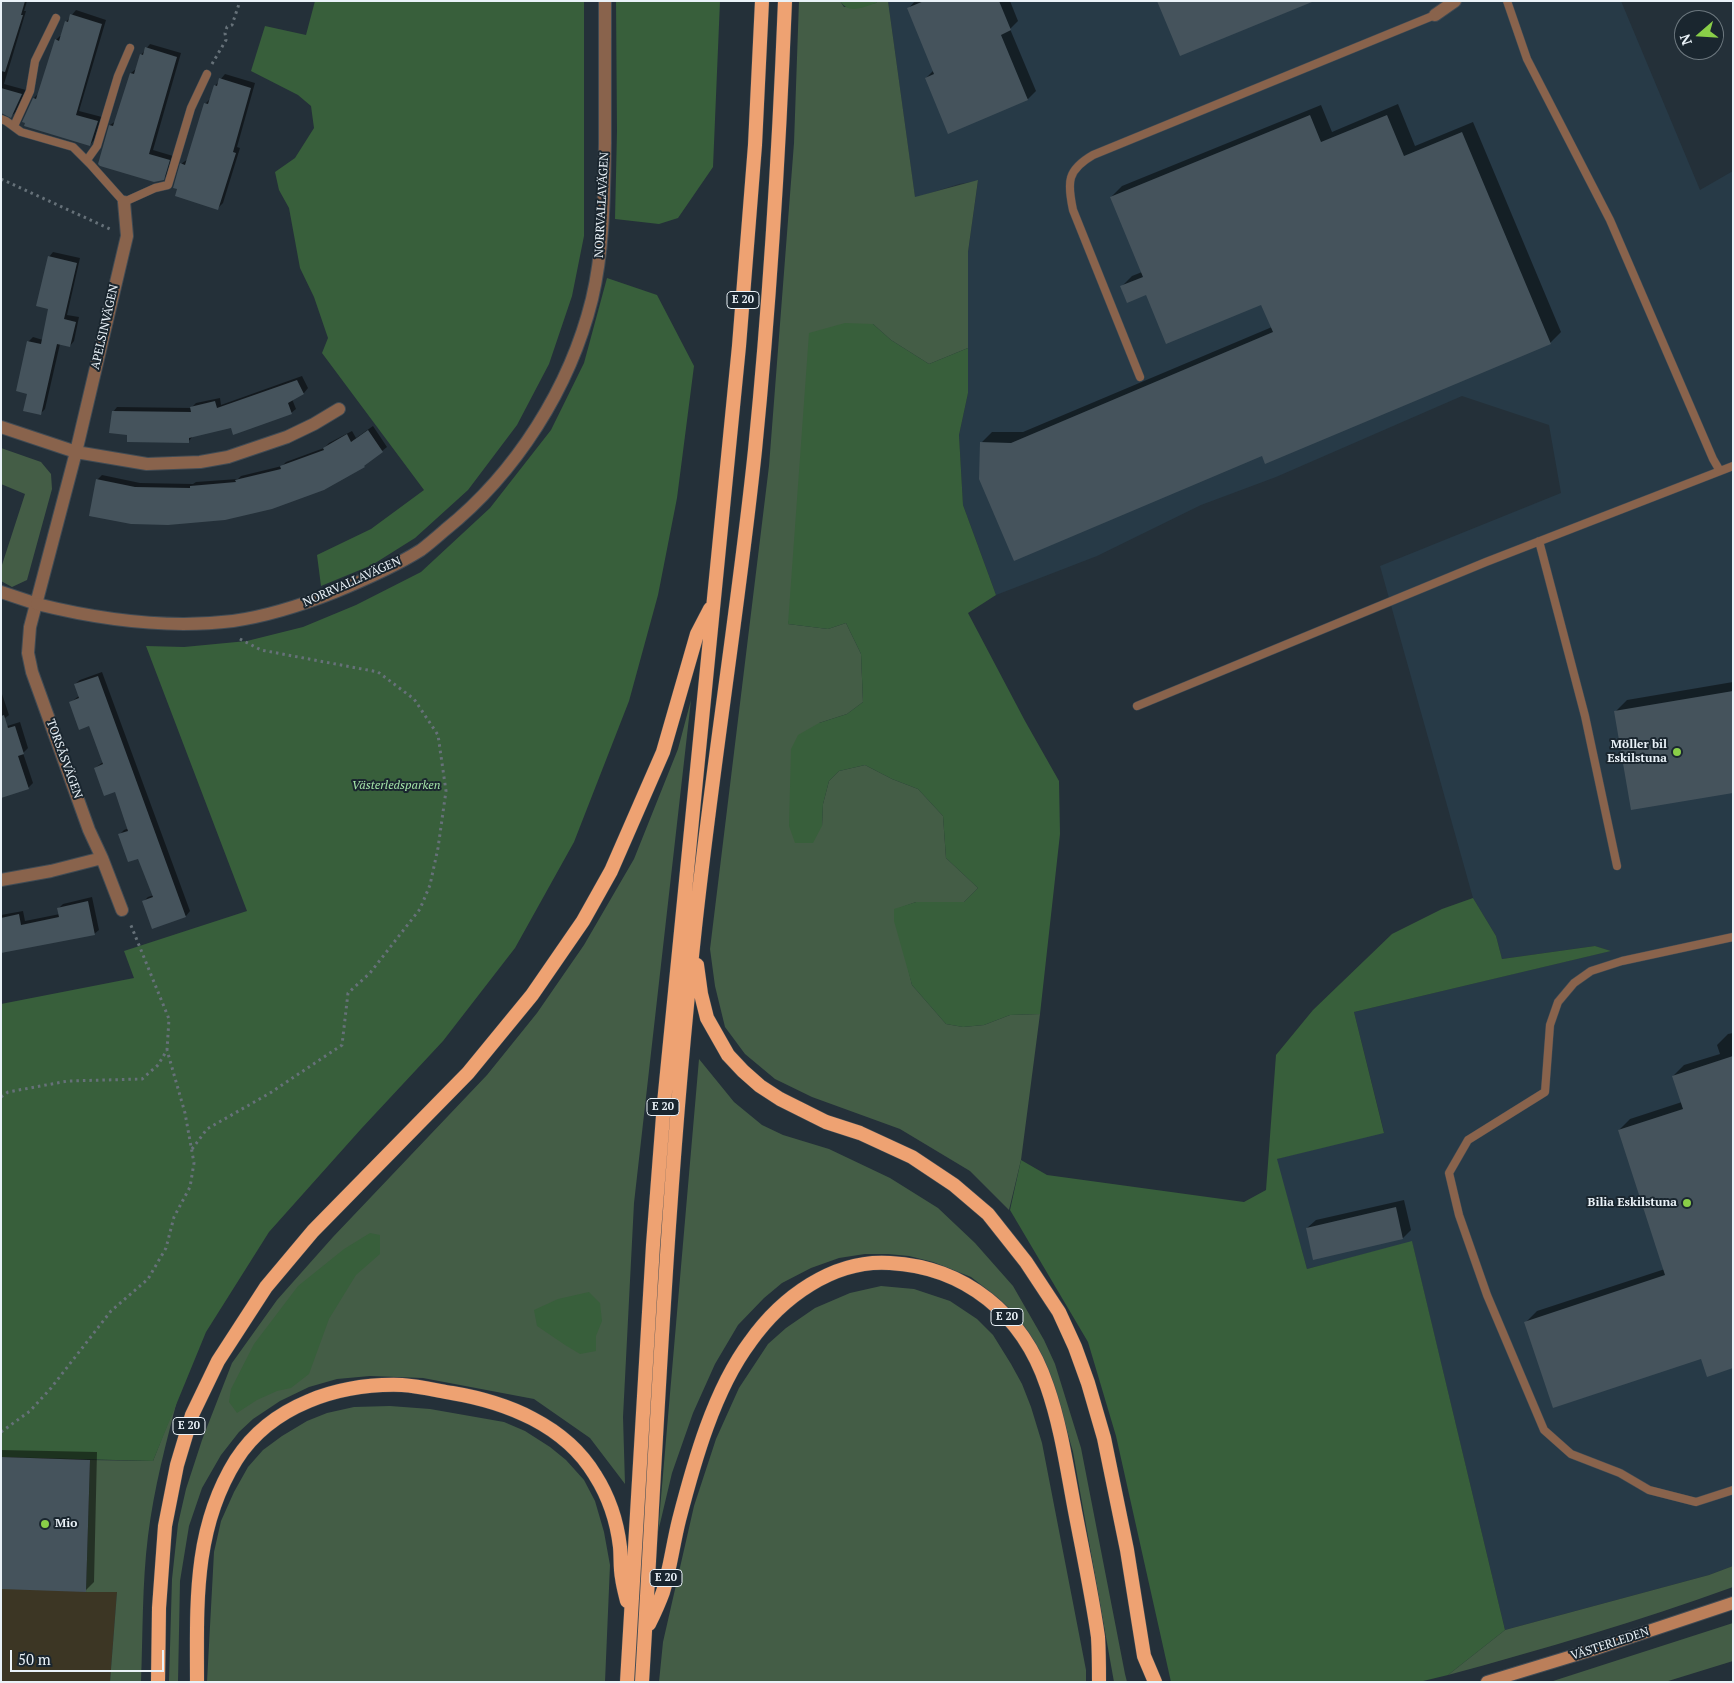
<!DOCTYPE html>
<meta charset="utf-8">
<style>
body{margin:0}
#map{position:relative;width:1734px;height:1683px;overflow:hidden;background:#243039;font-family:"PT Serif",serif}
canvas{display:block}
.frame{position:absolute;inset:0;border:2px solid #eaf2f8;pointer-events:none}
.north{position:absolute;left:1674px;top:10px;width:50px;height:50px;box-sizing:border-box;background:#1a262f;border:1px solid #6d787f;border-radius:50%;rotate:251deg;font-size:14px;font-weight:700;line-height:20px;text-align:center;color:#eaf2f8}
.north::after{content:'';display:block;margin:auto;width:18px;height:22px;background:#89ce48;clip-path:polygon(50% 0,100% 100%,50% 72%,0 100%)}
.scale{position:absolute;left:10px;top:1650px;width:154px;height:22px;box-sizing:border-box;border:2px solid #eaf2f8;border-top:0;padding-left:6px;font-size:15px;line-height:18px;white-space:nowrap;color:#eaf2f8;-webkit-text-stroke:4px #1a262f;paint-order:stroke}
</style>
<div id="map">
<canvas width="1734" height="1683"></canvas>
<div class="frame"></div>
<div class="north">N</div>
<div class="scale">50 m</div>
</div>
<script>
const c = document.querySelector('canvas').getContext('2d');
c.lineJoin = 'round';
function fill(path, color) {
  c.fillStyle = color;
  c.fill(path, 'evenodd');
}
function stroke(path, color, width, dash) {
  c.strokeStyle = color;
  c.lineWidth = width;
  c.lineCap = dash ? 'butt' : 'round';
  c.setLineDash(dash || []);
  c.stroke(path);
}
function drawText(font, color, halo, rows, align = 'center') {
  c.font = font + ' "PT Serif",serif';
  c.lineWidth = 4;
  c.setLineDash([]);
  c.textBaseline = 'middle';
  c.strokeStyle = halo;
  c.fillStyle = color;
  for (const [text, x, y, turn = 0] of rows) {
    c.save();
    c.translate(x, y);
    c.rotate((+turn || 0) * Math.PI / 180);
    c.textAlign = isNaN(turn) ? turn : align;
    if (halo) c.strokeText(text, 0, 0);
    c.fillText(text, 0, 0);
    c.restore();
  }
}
fill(new Path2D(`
 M1,1457L90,1460L86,1591L117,1592L110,1682H1Z`), '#3c3624');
fill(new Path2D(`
 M888,1H1621L1700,190L1733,171V1566L1709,1575L1505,1630L1412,1242L1307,1269L1276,1159L1384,1132L1354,1012L1610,951L1595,946L1502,959L1496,936L1473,898L1380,566L1561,493L1549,425L1462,396L1276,477L1201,505L1097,556L996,595L963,505L959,435L968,393V252L978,181L959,184L915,198Z`), '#273a47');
fill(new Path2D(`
 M799,1H840L844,7L876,3L877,1H888L915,197L978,180L968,252V348L929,364L891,340L873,324L788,624L828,629L846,623L861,654L863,702L847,714L819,723L822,826L823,804L829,781L839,771L865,765L892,779L918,789L943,816L946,858L978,888L964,902H916L894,910L912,985L946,1024L963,1027L984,1025L1010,1015L1040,1014L1021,1160L1009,1210L970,1171L900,1129L812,1097L775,1079L745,1054L725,1027L715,986L710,949L769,466L794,143Z
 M1,448L41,462L51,474L52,489L27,580L12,587L1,581V568L25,494L1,484Z
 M691,700L634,1203L623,1417L625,1484L590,1438L534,1399L423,1378L370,1376L337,1379L309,1387L280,1401L253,1419L239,1432L221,1455L202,1488L189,1526L180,1581L178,1682H169L172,1579L178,1524L186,1489L202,1440L232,1363L277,1300L333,1237L487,1075L537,1013L584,945L634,859L678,749Z
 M699,1059L734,1102L762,1125L783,1135L829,1149L890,1178L938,1208L975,1243L1013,1286L1044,1340L1055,1364L1081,1448L1125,1674L1127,1682H1114L1073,1452L1060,1406L1047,1370L1035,1344L1015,1314L998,1298L971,1277L933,1262L909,1256L888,1254H865L839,1258L811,1268L782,1283L764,1298L738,1325L715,1364L693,1413L672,1473L658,1532Z
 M881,1286L914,1289L950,1301L977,1319L993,1335L1011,1364L1022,1384L1031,1407L1042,1443L1086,1670V1682H659L663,1642L694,1506L716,1439L739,1388L768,1344L786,1328L815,1308L850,1293Z
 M178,1397C166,1443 154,1488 148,1536C142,1584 143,1633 141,1682H110L117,1592H86L90,1460L153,1461Z
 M390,1406L430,1409L504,1422L525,1431L550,1447L566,1460L584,1480L595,1501L604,1532L610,1565L605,1682H207L214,1552L221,1521L234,1492L248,1467L263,1450L282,1436L307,1421L327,1413L354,1407Z
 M1733,1566V1587C1639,1621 1544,1649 1448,1675L1505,1630L1709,1575Z
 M1733,1623V1661L1665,1682H1550Z`), '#445d46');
fill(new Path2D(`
 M315,1H584V236L572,296L549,364L517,425L468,490L415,538L372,565L321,586L317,555L371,529L424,490L322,353L328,338L314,297L300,268L289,208L279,190L275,172L295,158L314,128L311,106L298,95L251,71L265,26L306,35Z
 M616,1H720L713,167L678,218L659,224L615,219L617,131Z
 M840,1H877L876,3C863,7 849,15 840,1Z
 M607,278L657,295L694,366L677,498L658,595L629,701L574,842L515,948L443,1041L361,1129L269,1232L206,1332L153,1461L1,1457V1004L134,978L124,951L247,911L146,646L184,647L247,641L303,627L356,605L421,572L490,508L551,430L584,363Z
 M845,323L873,324L891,340L929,364L968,348V393L959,435L963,505L996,595L968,613L1025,721L1059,781L1060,834L1040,1014L1010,1015L984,1025L963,1027L946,1024L912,985L894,921V909L916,902H964L978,888L946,858L943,816L918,789L892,779L865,765L839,771L829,781L823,804L822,826L813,843H795L789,826L791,749L798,735L819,723L847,714L863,702L861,654L846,623L828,629L788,624L809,333Z
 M1473,898L1496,936L1502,959L1595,946L1611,951L1354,1012L1384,1133L1277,1159L1307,1269L1412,1241L1505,1630L1448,1675L1419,1682H1171L1116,1436L1088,1342L1010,1210L1021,1160L1047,1175L1244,1202L1266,1190L1276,1055L1313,1010L1392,934L1442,909Z
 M370,1233L380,1235V1254L356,1275L329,1319L309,1374L291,1388L277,1391L257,1400L237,1413L229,1402L231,1389L254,1344L298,1286L344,1249Z
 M589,1292L600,1303L602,1321L596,1336V1351L580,1354L565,1345L537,1326L534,1310L558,1299Z`), '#385f3b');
fill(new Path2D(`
 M1,1H27L24,11H26L4,84L26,90L16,112L11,116L1,113Z
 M915,1H1010L1018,21L1010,29L1036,91L1028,99L926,78L934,70L908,9Z
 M76,10L106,20L79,111L102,117L94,140L90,145L34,98L39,93L56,40L60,36H62L66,22Z
 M150,44L181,53L153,150L173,156L167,175L163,179L99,164L110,125L116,121L131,73L136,69L141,55Z
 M225,74L255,83L237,147L240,148L223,203L218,208L181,164L188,159L205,104L210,99L215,86Z
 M1398,104L1415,146L1473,122L1561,332L1550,343L1262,455L981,443L992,432H1023L1272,327L1262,303L1147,294L1121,287L1132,276L1142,272L1111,197L1122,186L1321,105L1332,132Z
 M53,252L80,258L67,315L79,317L74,341L70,346L60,344L45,409L40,414L28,393V342L33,337L43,340L50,308L49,257Z
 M302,376L308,388L304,393L292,399L296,409L291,413L193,436L188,442L128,434L113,412L117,407L191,408L196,403L220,398L221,405Z
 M373,426L387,447L382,451L225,519L97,480L102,475L140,483L193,484L196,482L238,479L241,476L282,466L286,462L324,448L329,443L352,431L356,438Z
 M102,672L190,911L186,916L153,927L144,901L148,897L154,895L139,857L119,835L124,830L129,828L115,790L95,768L103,762L90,724L71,702L79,696L75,684L80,680Z
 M1733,682V792L1616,711L1627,700Z
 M1,691L9,715L1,721Z
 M20,722L28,748L23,753L33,783L28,788L1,728Z
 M92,897L99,930L94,934L1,952V915L23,911L25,921L60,914L59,908L63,904Z
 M1733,1033V1367L1702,1357L1526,1322L1537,1311L1665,1269L1619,1130L1630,1119L1682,1102L1673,1076L1684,1065L1720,1054L1717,1045L1728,1034Z
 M1404,1200L1411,1230L1403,1238L1307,1228L1316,1220Z
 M1,1450L97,1452L94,1582L86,1590L1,1588Z`), '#0007');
fill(new Path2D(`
 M1,1H25L21,15H23L5,72L1,71Z
 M924,1H999L1011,30L1001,35L1028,100L948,134L925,78L934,74L907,8Z
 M1157,1H1312V2L1180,56Z
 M70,14L102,24L76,115L98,121L90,146L24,126L25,123L22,122L33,98L36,99L55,39L59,41L65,21L68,22Z
 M145,47L177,57L149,154L170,160L164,180L154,182L100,166L98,164L109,125L113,126L130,73L134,74L140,54L143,55Z
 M219,78L251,88L233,152L236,153L218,210L175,196L177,189L173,188L180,163L185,165L204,103L208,104L214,85L217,86Z
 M1,88L22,94L11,118L1,113Z
 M1310,115L1321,142L1387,115L1404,156L1462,132L1551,344L1265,464L1262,456L1014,561L979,479L980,442L1011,443L1273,332L1261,305L1166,344L1146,295L1127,303L1120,286L1143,277L1110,197Z
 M48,256L77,263L64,319L76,322L70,347L57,344L41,415L23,411L27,394L16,391L27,341L41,344L48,309L36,306Z
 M297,380L304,394L288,403L292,414L233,435L231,428L189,438V443L127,442V435L109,433L112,411L191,412L190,407L215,401L217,408Z
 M368,430L383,452L364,466L365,467L324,490L272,509L225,520L168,525L131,524L89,516L96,479L135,487L190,488V486L236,482L235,480L281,469L280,466L324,450L323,448L347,434L351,442Z
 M98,676L186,917L152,929L142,901L153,897L138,859L128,862L118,834L128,831L115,792L104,796L94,768L103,764L89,726L79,730L69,702L79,698L74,684Z
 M1733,691V793L1631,810L1614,711Z
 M4,715L8,728L15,726L24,754L18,756L29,789L1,798V716Z
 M88,901L95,935L1,953V918L19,914L21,925L59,917L57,908Z
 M1733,1056V1368L1707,1377L1701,1359L1553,1408L1524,1322L1665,1275L1618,1130L1683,1109L1672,1076Z
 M1396,1207L1403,1239L1313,1260L1306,1228Z
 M1,1457L90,1460L86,1592L1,1589Z`), '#45535c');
const service = new Path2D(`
 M1507,1L1527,59L1610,220L1713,459L1720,471
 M1,119L6,121L21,132L73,147L91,165L124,202L155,188L168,185L191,108L207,74
 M14,126L30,91L35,61L56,18
 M87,160L97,146L118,76L130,48
 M1140,377L1073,210C1067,182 1067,170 1093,155L1435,15
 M1539,541L1585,716L1617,866
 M1137,706L1486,562L1733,466
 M1733,937L1622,961L1591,971L1574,983L1558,1002L1550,1025L1545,1092L1468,1140L1449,1173L1459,1215L1487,1295L1544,1430L1571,1454L1620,1473L1649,1490L1696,1502L1733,1490`);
const minor = new Path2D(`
 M1435,15L1455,1
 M1,427L76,452L147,464L200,462L228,457L287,437L314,424L339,409
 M1,592L37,604
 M1,880L51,871L102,858
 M122,910L102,858L89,830L32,672L28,653L30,627L76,452L127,236L124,202`);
const tertiary = new Path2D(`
 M37,604C101,620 167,629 233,621C268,616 302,605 335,592C364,580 394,567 421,550C429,544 437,537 445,530C516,473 570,388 592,299C604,248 604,196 605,143C605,96 605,49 605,1`);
const secondary = new Path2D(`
 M1487,1682L1592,1650L1733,1603`);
const trunk = new Path2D(`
 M697,965L701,994L707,1018L728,1055L743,1071L760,1086L780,1099L826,1122L860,1133L912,1157L954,1185L988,1214L1026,1262L1059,1312L1075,1347L1088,1383L1104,1438L1127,1550L1144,1656L1155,1682
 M649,1624C654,1614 659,1603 663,1592C670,1569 673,1544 679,1520C694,1462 714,1390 750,1342C781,1298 833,1259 890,1263C965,1267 1023,1314 1047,1386C1061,1426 1067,1469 1075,1511C1083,1553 1092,1595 1098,1637C1099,1652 1099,1667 1099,1682
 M158,1682L159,1608L165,1526L177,1465L192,1415L218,1361L266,1287L313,1231L468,1073L532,995L583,921L611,871L663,752L697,634L710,609
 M197,1682C197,1604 193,1529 236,1460C271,1405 339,1383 402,1385C418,1386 435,1390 452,1393C506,1402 565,1425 595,1475C609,1497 617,1521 620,1547C621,1558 620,1568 622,1578C623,1586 625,1593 627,1601
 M627,1682L653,1245L664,1103L739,346L755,145L762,1
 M642,1682C657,1434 667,1185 694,937C711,774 738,613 755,450C770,301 779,151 785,1`);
stroke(service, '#404b54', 9);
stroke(minor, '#404b54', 14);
stroke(tertiary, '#404b54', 14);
stroke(secondary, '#404b54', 14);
stroke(trunk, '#404b54', 15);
stroke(new Path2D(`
 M212,64L226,40L225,33L227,27L232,25L240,1
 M1,179L110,229
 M1,1097L8,1092L68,1081L142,1079L158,1065L167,1050L169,1019L130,923
 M192,1149L207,1129L270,1093L342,1045L348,993L370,973L420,909L430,885L438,848L446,791L438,735L414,699L378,672L261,650L238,638
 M1,1432L30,1411L51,1388L111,1311L148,1279L166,1248L174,1217L190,1187L194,1163L185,1113L167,1050`), '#667179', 3, [2.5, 4]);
stroke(service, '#89634c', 8);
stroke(minor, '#89634c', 12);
stroke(tertiary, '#89634c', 12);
stroke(secondary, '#bb7f5a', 12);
stroke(trunk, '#eea272', 14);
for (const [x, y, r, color] of [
 [1677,752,5,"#89ce48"],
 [1687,1203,5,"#89ce48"],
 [45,1524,5,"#89ce48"]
]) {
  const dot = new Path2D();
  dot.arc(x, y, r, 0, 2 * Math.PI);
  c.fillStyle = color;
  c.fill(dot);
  stroke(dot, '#1a262f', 2);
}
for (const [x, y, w] of [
 [743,300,32],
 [663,1107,32],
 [1007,1317,32],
 [189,1426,32],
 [666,1578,32]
]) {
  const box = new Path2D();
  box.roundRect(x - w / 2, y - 8.5, w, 17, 4);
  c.fillStyle = '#1a262f';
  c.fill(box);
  stroke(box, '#eaf2f8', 1);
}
drawText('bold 11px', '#eaf2f8', null, [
 ["E 20",743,300],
 ["E 20",663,1107],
 ["E 20",1007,1317],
 ["E 20",189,1426],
 ["E 20",666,1578]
]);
drawText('12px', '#eaf2f8', '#1a262f', [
 ["NORRVALLAVÄGEN",602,205,-87],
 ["APELSINVÄGEN",105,327,-77],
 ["NORRVALLAVÄGEN",352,582,-24],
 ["TORSÅSVÄGEN",64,759,70],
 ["VÄSTERLEDEN",1610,1644,-18]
]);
drawText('bold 12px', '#eaf2f8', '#1a262f', [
 ["Möller bil",1667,745],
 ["Eskilstuna",1667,759],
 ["Bilia Eskilstuna",1677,1203],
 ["Mio",55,1524,"left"]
], 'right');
drawText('italic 12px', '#a4e3a8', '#1a262f', [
 ["Västerledsparken",396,786]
]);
</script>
